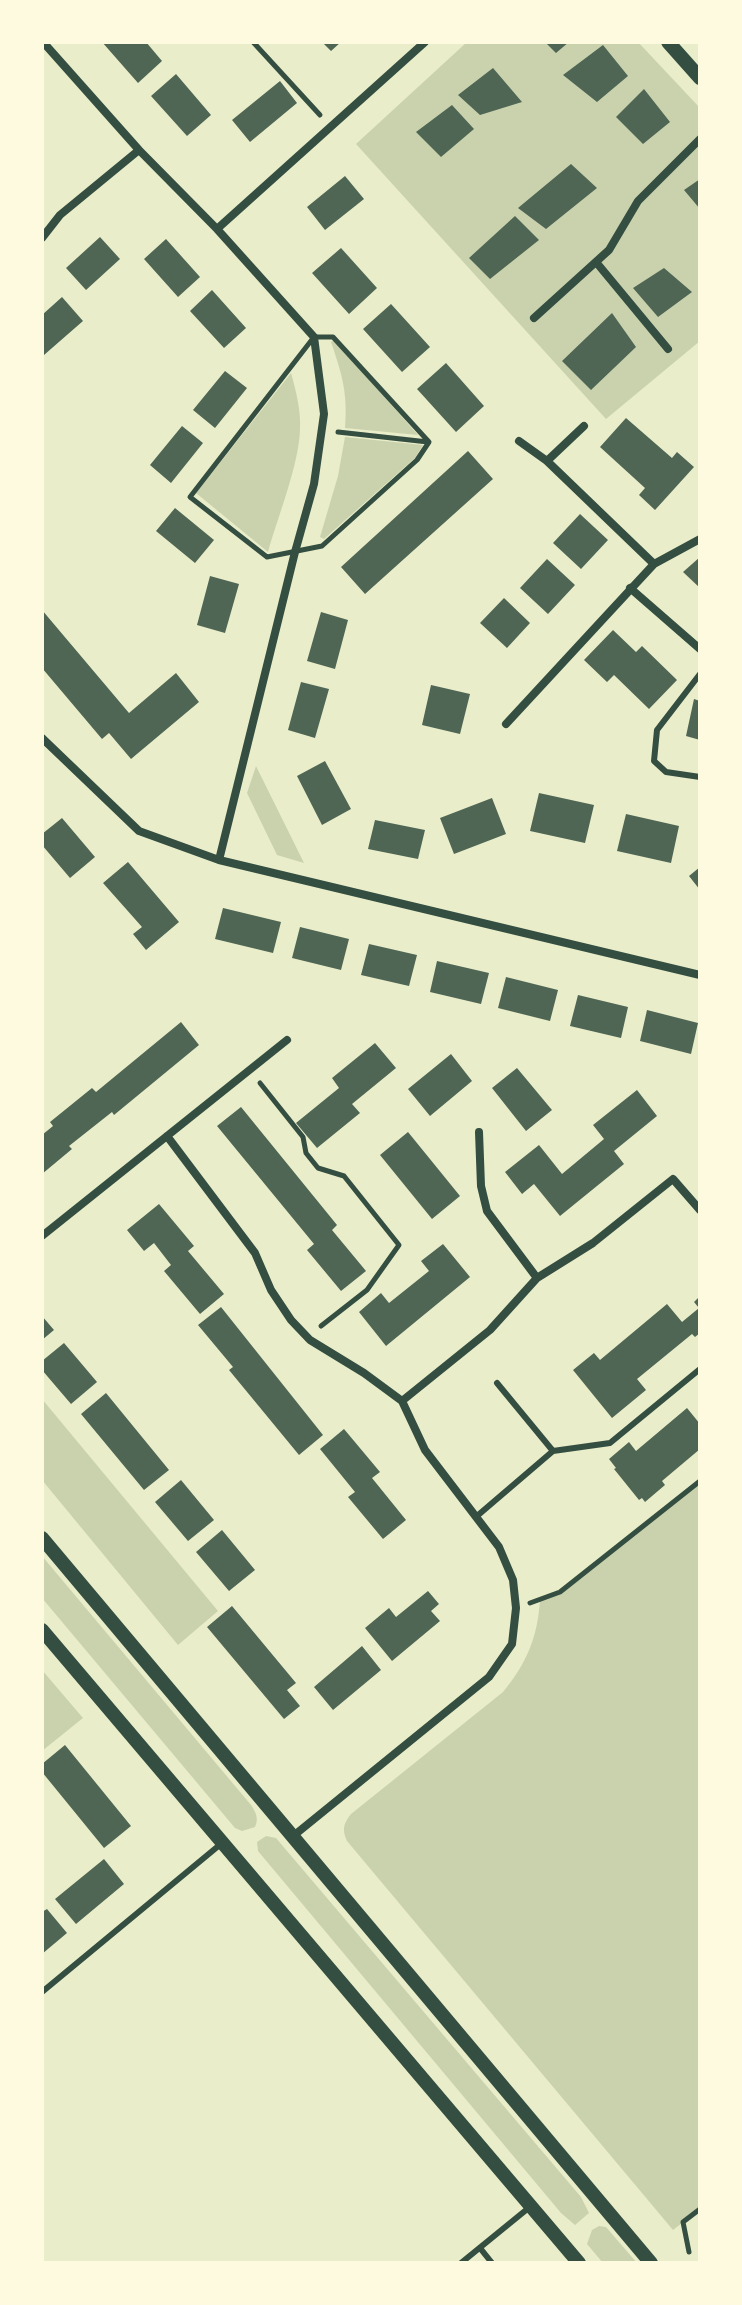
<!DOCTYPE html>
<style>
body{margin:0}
#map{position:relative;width:742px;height:2305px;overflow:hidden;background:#e9edc9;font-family:Arial,sans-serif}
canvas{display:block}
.frame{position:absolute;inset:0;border:44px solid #fefae0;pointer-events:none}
</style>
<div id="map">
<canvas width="742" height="2305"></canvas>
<div class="frame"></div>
</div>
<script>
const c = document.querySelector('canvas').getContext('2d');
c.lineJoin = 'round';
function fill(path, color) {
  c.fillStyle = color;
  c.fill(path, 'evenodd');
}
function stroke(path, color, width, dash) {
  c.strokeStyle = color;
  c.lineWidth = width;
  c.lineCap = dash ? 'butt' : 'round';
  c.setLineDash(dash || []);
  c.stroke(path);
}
fill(new Path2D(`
 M467,42H638L700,108V341L606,419L356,144Z
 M334,340L418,435L345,428C348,394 342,374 331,342Z
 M291,373C296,391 301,410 300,429C299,465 278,516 268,552L196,493Z
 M345,437L423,445L415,458L324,539L320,537L338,476Z
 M256,766L304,863L277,855L247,793Z
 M42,1399L218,1611L178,1645L42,1480Z
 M700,1481V2209L673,2230L347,1841C342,1830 343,1824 351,1814L503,1692C527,1663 538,1636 540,1599L560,1592Z
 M42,1556L251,1805C256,1813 259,1818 255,1827L242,1831L235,1828L42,1598Z
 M42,1670L83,1718L42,1751Z
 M266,1836L276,1838L581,2197L589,2213L575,2225L561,2213L258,1851L257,1842Z
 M599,2226L606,2227L637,2263H603L587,2244L592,2230Z`), '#cad2ad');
fill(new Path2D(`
 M102,42H146L162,61L138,83Z
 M322,42H341L331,51Z
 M545,42H569L556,53Z
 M603,45L628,76L597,102L563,75Z
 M493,68L522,102L480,115L458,95Z
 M176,74L211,115L187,136L151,96Z
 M280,81L297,103L250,142L232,120Z
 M644,89L670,122L643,144L616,117Z
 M452,105L474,129L441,157L416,132Z
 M571,164L597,188L546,229L518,208Z
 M345,176L364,199L325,230L307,207Z
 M700,179V209L684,190Z
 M515,216L539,240L490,279L469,258Z
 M100,237L120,259L86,290L66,268Z
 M166,239L200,277L178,297L144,259Z
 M341,248L377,288L349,314L312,273Z
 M664,268L692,292L658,317L633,288Z
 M212,290L246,328L224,348L190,311Z
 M62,297L83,321L44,355L42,352V315Z
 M391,304L430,347L402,372L363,329Z
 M612,313L636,347L591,390L562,361Z
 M446,363L484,406L456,432L417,389Z
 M225,371L247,388L215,428L193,410Z
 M626,418L672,458L677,452L694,467L655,510L639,495L645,488L600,447Z
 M182,426L203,443L171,483L150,465Z
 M468,451L493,479L365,594L341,567Z
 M175,508L214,540L195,563L156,531Z
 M580,514L608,540L581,569L553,543Z
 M700,557V588L683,572Z
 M547,559L575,585L548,614L520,588Z
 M210,576L239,584L225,633L197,625Z
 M504,598L530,623L507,648L480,623Z
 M42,610L129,713L176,673L199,702L131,759L109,733L102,739L42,668Z
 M321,612L348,620L335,669L307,661Z
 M613,630L636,652L642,646L677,680L649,709L614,675L607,682L584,660Z
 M301,682L329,689L315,738L288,730Z
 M431,685L470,694L460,734L422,725Z
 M694,699L700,701V740L686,736Z
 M325,761L351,809L322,825L297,776Z
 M539,793L594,805L585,843L530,831Z
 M492,798L506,834L454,854L440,818Z
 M626,814L679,826L671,863L617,851Z
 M62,818L95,857L70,878L42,845V834Z
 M375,820L425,830L418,859L368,849Z
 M128,862L179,922L146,950L133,934L142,927L103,883Z
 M700,867V890L689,876Z
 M223,908L281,922L273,953L215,939Z
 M300,927L349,939L341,970L292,958Z
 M369,944L417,955L409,986L361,975Z
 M437,961L489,973L481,1004L430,992Z
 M506,977L558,990L550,1021L498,1008Z
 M578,995L628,1007L621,1038L570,1026Z
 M647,1010L698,1023L691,1054L640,1041Z
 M181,1022L199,1045L114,1115L112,1112L69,1146L72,1149L42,1174V1135L53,1126L50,1122L92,1088L96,1092Z
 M375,1043L396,1068L352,1104L360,1113L317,1148L296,1123L339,1088L332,1078Z
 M451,1054L472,1081L430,1116L408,1089Z
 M517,1068L552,1110L526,1131L492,1088Z
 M637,1090L657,1116L614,1151L624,1164L560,1216L534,1184L522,1194L505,1172L539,1145L562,1174L604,1139L593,1125Z
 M241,1107L337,1225L332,1230L366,1271L341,1291L307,1250L314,1244L217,1126Z
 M408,1132L460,1196L432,1219L380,1155Z
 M159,1204L194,1246L188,1251L224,1294L200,1314L164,1271L171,1265L154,1243L144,1251L127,1230Z
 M443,1244L470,1277L386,1346L359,1312L381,1293L389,1303L429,1271L421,1261Z
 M700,1296V1333L695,1337L692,1334L637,1379L646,1390L612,1418L573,1370L594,1353L600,1360L667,1304L682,1322L699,1308L694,1302Z
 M221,1307L323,1435L299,1455L229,1370L233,1367L198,1325Z
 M42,1316L54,1330L42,1340Z
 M64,1343L97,1382L71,1404L42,1370V1361Z
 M106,1393L169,1470L144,1490L81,1414Z
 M687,1408L700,1424V1449L662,1481L665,1485L645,1502L642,1498L639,1500L614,1469L616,1468L609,1459L629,1442L636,1451Z
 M344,1429L380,1472L372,1478L406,1520L383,1539L348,1497L355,1492L320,1449Z
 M181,1480L214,1520L188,1541L155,1502Z
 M222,1530L255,1570L229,1591L196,1552Z
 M428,1591L439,1604L431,1611L440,1621L392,1661L365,1628L389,1608L396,1617Z
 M232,1606L296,1683L287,1690L300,1706L284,1719L207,1627Z
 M362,1646L381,1670L333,1710L314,1687Z
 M65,1745L131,1826L104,1848L42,1772V1764Z
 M104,1859L124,1884L76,1924L55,1899Z
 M47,1909L67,1933L42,1954V1912Z`), '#4f6655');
stroke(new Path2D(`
 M253,42L320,115
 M314,337H333L429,442L417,460L322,546L267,557L190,497Z
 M338,432L428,442
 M260,1083L303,1137L306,1153L318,1168L344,1176L399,1245L367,1290L321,1326
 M530,1603L560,1592L700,1481
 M689,2252L683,2222L700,2209`), '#344e41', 5);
stroke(new Path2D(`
 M700,674L657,730L654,761L666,772L700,777
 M553,1451L610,1443L700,1369
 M477,1516L553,1451L497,1383
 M42,1992L222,1843
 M480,2248L492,2263
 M461,2263L531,2206`), '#344e41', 6);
stroke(new Path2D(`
 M43,42L139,150L217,229L314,337L324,414L314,484L295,552L219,860
 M217,229L425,42
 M42,238L60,215L139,150
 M596,262L668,349
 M534,318L609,250L638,201L700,139
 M519,441L547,461L654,564
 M547,461L584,426
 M630,588L700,649
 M506,724L654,564L700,539
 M42,738L139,831L219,860L700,975
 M479,1132L481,1186L487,1211L537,1278
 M167,1136L255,1253L271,1290L291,1320L310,1340L364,1373L402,1401L425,1450L499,1547L513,1580L516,1608L512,1644L489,1677L292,1837
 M42,1236L287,1040
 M402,1401L490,1330L537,1278L593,1243L673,1179L700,1210`), '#344e41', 8);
stroke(new Path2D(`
 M668,42L700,78
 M42,1538L651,2263
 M42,1630L579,2263`), '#344e41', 14);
</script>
